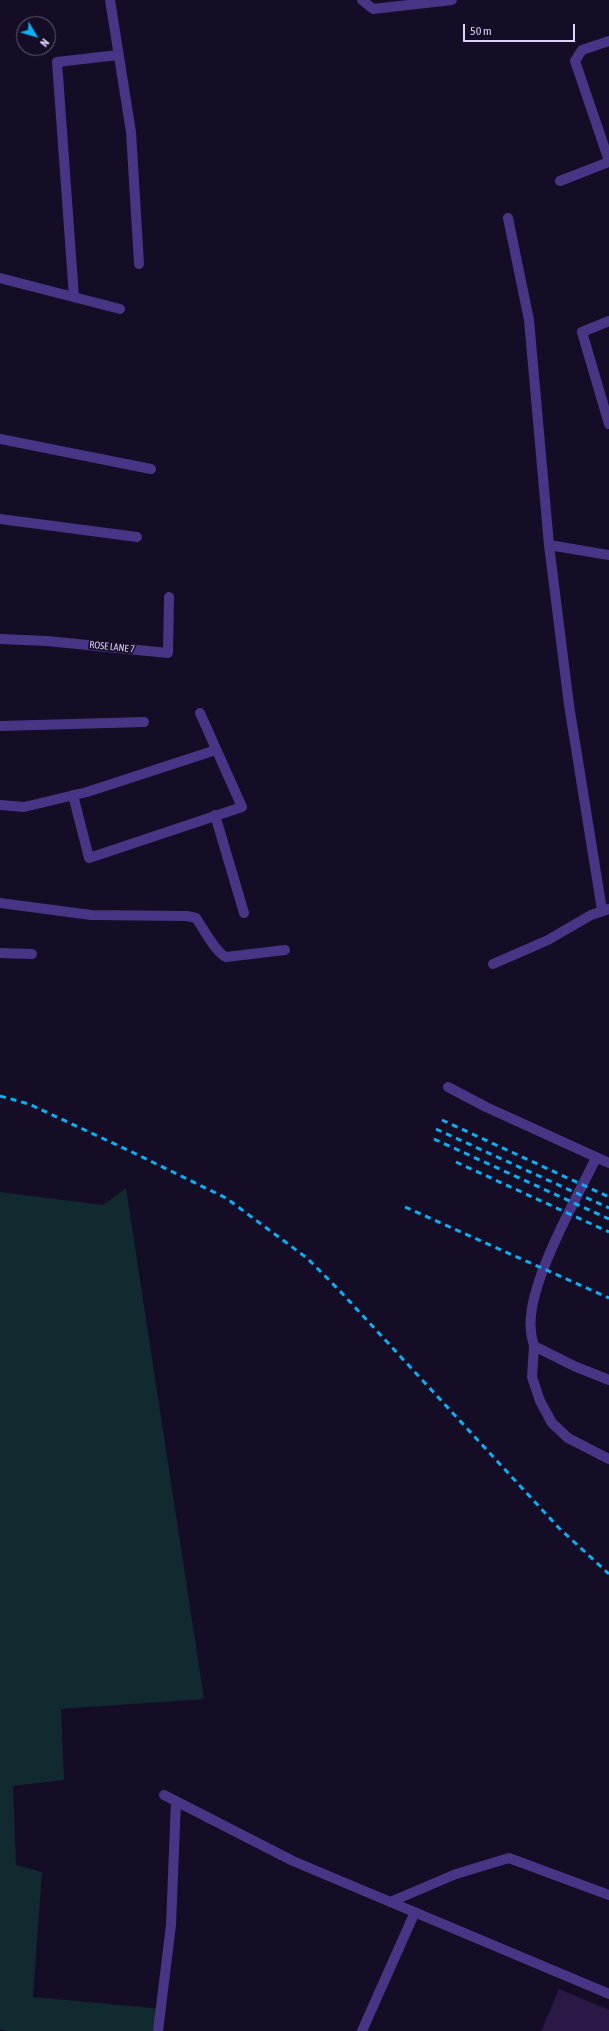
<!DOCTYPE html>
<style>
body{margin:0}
#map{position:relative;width:609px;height:2031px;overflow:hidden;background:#150d25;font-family:"Asap Condensed",sans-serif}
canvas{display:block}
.north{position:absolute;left:16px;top:16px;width:40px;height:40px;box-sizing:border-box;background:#150d25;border:1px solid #665b7c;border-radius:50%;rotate:128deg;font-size:11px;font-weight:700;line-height:16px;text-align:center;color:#dfd1ff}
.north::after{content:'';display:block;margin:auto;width:14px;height:18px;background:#00b4fc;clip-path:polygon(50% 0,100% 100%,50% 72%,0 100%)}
.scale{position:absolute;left:463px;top:24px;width:112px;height:18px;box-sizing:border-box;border:2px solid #dfd1ff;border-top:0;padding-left:5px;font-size:12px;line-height:14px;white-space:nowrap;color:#dfd1ff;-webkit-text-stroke:3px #150d25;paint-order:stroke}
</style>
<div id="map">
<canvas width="609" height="2031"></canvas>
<div class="north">N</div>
<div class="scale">50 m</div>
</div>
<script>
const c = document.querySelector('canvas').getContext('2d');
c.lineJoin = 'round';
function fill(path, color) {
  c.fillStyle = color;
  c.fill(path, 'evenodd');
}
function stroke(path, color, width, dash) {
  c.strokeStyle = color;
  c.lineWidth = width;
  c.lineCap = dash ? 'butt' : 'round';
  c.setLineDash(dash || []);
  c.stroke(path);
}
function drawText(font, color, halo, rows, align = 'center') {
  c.font = font + ' "Asap Condensed",sans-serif';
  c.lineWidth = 3.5;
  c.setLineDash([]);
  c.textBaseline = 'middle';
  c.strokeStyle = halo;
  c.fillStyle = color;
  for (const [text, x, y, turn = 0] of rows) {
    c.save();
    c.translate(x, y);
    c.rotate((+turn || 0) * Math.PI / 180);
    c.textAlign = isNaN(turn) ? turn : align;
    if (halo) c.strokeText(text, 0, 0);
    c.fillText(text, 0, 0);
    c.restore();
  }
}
fill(new Path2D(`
 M126,1188L204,1699L61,1709L64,1780L13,1786L16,1865L42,1872L33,1997L164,2009L162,2031H7L0,2029V1192L103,1205Z`), '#102a2f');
fill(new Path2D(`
 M559,1989L609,2010V2031H541Z`), '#2a1847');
stroke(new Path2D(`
 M110,0L131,132L139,264
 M362,0L373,9L452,0
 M609,41L582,50L575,61L609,161
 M560,181L609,162
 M508,218L529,320L549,545L569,705L602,910
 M0,278L120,309
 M74,297L57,62L118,55
 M609,321L582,332L609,424
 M0,439L151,469
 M0,519L137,537
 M549,545L609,555
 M0,639L47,641L168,653L169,597
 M0,726L144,722
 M73,795L89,858L242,807L200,713
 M0,805L24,807L87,792L216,750
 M215,815L244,913
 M0,903L91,915L187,916L196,918C203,928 216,953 226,957L285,950
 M0,953L32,954
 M493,964L548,940L591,915L609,909
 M448,1087L486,1107L609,1163
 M596,1158C577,1198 525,1287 531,1331C531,1336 533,1341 534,1346L574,1366L609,1380
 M534,1346L532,1377L540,1401L552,1423L568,1438L609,1459
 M164,1795L293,1861L609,1994
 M390,1902L456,1874L509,1858L609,1895
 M158,2031L171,1925L176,1801
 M362,2031L415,1912`), '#483586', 10);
stroke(new Path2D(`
 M0,1096L29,1104L132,1152L226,1198L307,1258L340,1291L559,1528L609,1574
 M442,1120L609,1197
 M436,1129L609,1208
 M434,1139L609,1219
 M456,1162L609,1232
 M405,1207L609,1298`), '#00b4fc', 3, [6, 5]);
drawText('10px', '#dfd1ff', '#150d25', [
 ["ROSE LANE 7",112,647,6]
]);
</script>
